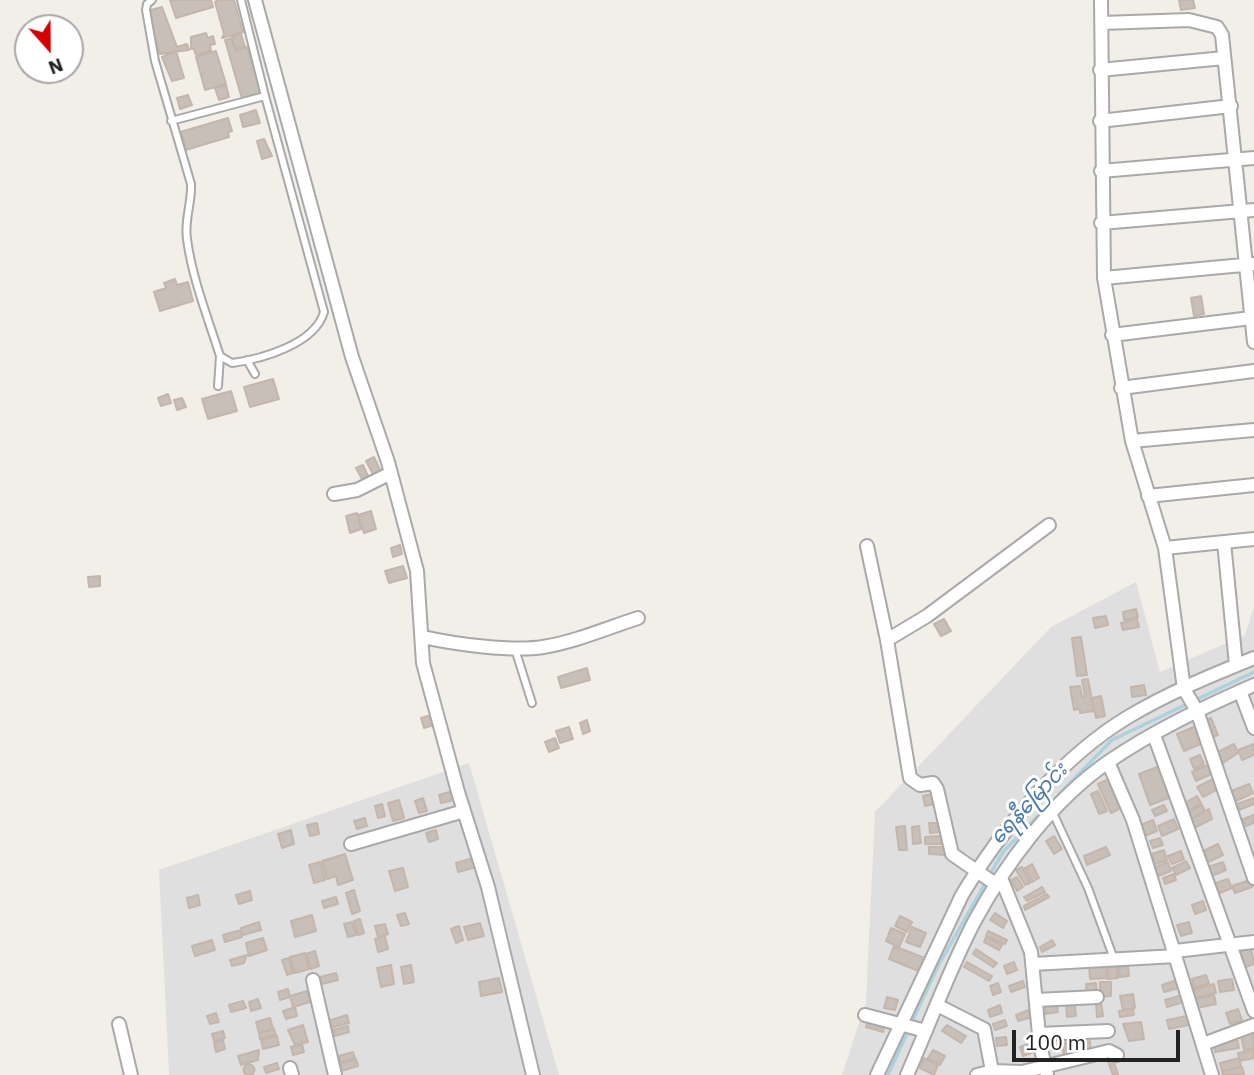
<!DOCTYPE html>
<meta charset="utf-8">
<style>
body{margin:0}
#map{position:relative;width:1254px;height:1075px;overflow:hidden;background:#f2efe9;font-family:"IBM Plex Sans",sans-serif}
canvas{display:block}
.north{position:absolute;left:14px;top:14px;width:70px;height:70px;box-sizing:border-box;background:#fff;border:2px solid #a7a7a7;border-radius:50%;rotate:159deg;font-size:19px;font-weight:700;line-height:28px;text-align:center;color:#222}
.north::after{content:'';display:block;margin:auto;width:24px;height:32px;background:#d40000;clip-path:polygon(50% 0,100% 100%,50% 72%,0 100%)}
.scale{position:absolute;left:1012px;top:1030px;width:168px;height:32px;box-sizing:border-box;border:4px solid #222;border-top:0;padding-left:9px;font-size:21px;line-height:24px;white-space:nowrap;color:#222;-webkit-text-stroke:5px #fff;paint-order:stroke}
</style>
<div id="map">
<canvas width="1254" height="1075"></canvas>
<div class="north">N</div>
<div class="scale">100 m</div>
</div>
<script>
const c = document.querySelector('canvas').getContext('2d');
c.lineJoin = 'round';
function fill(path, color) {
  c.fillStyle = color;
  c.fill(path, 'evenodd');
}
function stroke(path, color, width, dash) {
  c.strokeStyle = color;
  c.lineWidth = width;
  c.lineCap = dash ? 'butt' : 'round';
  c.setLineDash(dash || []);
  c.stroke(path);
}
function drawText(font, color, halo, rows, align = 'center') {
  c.font = font + ' "IBM Plex Sans","Noto Sans Myanmar",sans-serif';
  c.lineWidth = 6;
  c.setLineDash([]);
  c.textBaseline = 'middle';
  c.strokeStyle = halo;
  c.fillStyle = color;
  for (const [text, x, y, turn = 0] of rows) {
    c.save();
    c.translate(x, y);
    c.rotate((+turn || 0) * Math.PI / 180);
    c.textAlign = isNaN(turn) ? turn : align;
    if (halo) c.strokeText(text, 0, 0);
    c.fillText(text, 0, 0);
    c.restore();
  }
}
fill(new Path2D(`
 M1136,582L1160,672L1245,635L1254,607V1075H842L866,1002L875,812L1051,627Z
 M469,763L559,1075H169L159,870Z`), '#e0dfdf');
stroke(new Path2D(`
 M989,876L1003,852L1112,740L1254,672
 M911,1024L938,966L986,882
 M888,1075L908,1031`), '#aad3df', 3.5);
const building = new Path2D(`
 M170,0H211L213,7L176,18Z
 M218,0H234L243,32L222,38L224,34L215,2Z
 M1179,0H1193L1195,8L1181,10Z
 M162,7L177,47L187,44L189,50L160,54L147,11Z
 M206,33L208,38L213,36L215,44L210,45L211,51L196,55L194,49H191V37Z
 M241,34L245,47L235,49L232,37Z
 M232,38L235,51L247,47L261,93L242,99L225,40Z
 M176,51L184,78L172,81L162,57Z
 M216,51L226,84L205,90L196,57Z
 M226,85L229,97L219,100L215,88Z
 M188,95L192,105L180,109L177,98Z
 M256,110L260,123L243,127L240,115Z
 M228,118L232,131L228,132L229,137L186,150L183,137L178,139L177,133Z
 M264,139L272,156L262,159L257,141Z
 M175,279L177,285L188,282L193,301L160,311L154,292L166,288L164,283Z
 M1201,296L1204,314L1194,316L1191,298Z
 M273,379L279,399L250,407L244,387Z
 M231,391L237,411L208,419L202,399Z
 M168,394L171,403L161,406L158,398Z
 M182,398L186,407L177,410L174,400Z
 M374,457L381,472L374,476L366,461Z
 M363,465L368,476L362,479L356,468Z
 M371,511L376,529L364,533L358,515Z
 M357,513L361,529L350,533L346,516Z
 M400,545L402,554L393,557L391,548Z
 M403,566L407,578L389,583L385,571Z
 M100,576V586L89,587L88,577Z
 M1136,609L1138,617L1124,620L1123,612Z
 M1106,616L1108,625L1095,628L1093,618Z
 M944,619L951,631L941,636L934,624Z
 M1137,619L1139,627L1123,630L1121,623Z
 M1081,637L1087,675L1077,676L1072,638Z
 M587,668L590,680L561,688L558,677Z
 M1088,679L1094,711L1080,713V709L1074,710L1070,687L1080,686L1082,697L1085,696L1082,680Z
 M1144,685L1146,695L1132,697L1131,687Z
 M1101,696L1105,716L1096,718L1092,698Z
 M431,715L434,725L424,728L421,718Z
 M1211,718L1218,735L1210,738L1203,721Z
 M587,720L590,731L583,734L580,723Z
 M1196,726L1203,743L1184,751L1177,734Z
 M569,727L573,739L560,743L556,731Z
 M555,738L559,748L549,752L545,742Z
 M1234,744L1238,753L1223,763L1218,752Z
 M1254,744V755L1242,760L1238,750Z
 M1200,755L1204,764L1194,769L1190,759Z
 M1208,765L1212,774L1196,781L1192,772Z
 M1160,766L1171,797L1150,805L1139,774Z
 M1109,779L1121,808L1111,813L1098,784Z
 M1213,779L1218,789L1203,797L1197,787Z
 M1249,784L1253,793L1236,801L1231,791Z
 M453,791L451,801L441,803L439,795Z
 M1098,791L1107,811L1099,814L1091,794Z
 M936,793L938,803L925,806L923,796Z
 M1197,796L1201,803L1186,813L1181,805Z
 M423,798L427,811L419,813L415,801Z
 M1254,798V804L1239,810L1237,804Z
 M399,800L404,818L393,821L388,803Z
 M382,804L385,816L378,818L375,806Z
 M1164,805L1167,811L1155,816L1152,810Z
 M1202,805L1205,811L1190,819L1187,813Z
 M1209,809L1212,819L1192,829L1188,821Z
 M1254,815V823L1246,826L1243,819Z
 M365,818L367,826L357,829L354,821Z
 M1174,819L1178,829L1162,836L1158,826Z
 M1153,820L1157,831L1145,836L1141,825Z
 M317,823L319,834L310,836L307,825Z
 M929,823H939L940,832L930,833Z
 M905,826L907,850H899L896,827Z
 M919,826L921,843L913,844L912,827Z
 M291,830L294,844L282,848L278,834Z
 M436,830L438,839L429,842L426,833Z
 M941,836V844H925V837Z
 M1054,836L1062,849L1054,854L1046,841Z
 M1160,838L1163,845L1153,848L1150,841Z
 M1218,844L1223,855L1204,864L1199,853Z
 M929,847H945V855L929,854Z
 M1106,847L1110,855L1087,865L1084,856Z
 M1164,850L1167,860L1155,864L1152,854Z
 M1181,851L1184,859L1172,864L1168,856Z
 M345,854L353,880L338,885L336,876L327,879L322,861Z
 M473,858L476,867L458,872L456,863Z
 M1186,861L1190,868L1176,875L1172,868Z
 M320,862L325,880L314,883L309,865Z
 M1168,862L1171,871L1158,876L1155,867Z
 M1223,862L1226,870L1209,877L1205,868Z
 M1032,864L1039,878L1032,882L1025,868Z
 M1022,867L1030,883L1025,885L1016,870Z
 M403,868L408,887L395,891L389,871Z
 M1174,874L1176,880L1165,884L1163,878Z
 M1017,877L1023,887L1017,891L1011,880Z
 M1228,879L1232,888L1217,894L1213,884Z
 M1250,880L1252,887L1235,893L1232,886Z
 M1042,887L1045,892L1027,901L1024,897Z
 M354,890L360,911L352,914L346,893Z
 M250,891L252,900L239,904L236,895Z
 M1047,894L1049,897L1025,910L1024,906Z
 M198,895L200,905L189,908L187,898Z
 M336,897L338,904L324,908L322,901Z
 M1203,901L1206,910L1195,914L1192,905Z
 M405,913L409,924L401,926L397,915Z
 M995,913L1007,921L1003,928L990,920Z
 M312,915L316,931L295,937L291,921Z
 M900,916L912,922L907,932L895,926Z
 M360,919L364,933L358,935L354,921Z
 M259,922L261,930L243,935L241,928Z
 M352,922L356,935L348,937L344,924Z
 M1189,922L1192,933L1181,936L1177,925Z
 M480,923L484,936L468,940L464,927Z
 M385,924L388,934L378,937L375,926Z
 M459,926L463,940L456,943L451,929Z
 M912,927L926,933L920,947L906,942Z
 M891,928L905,934L899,947L886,941Z
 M241,930L242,937L225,942L223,935Z
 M988,931L1007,940L1005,944L986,936Z
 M385,936L388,949L378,952L375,939Z
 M986,937L1002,945L999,950L984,942Z
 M263,938L267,950L249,956L246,943Z
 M212,940L215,950L195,956L192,946Z
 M1052,940L1055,945L1042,952L1040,947Z
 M894,946L927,959L921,972L889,959Z
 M1251,948L1254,964L1241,969L1236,953Z
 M976,949L997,963L993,967L973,954Z
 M315,951L319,966L311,969L306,954Z
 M305,953L309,969L295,973L290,957Z
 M247,955L244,963L232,966L230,960Z
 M289,958L293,973L287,975L282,960Z
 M967,962L992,976L989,981L964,967Z
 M1014,962L1017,970L1007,974L1004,966Z
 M391,965L394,984L381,987L377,968Z
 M411,965L414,982L404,984L401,967Z
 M1106,965L1107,978L1090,979L1089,966Z
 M1117,966L1118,978L1108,979L1107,967Z
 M1128,966L1129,976L1120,977L1118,967Z
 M336,973L338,980L322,984L320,977Z
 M1206,975L1209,983L1194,988L1192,979Z
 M499,978L502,992L481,996L479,982Z
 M1232,979L1234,990L1220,992L1218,981Z
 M1177,980L1179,988L1164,992L1162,985Z
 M1023,981L1025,987L1011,992L1009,986Z
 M1100,982H1111V996L1100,997Z
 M998,983L1001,992L993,995L990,986Z
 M1096,983L1097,996L1087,997L1086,984Z
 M1214,984L1216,993L1195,998L1193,990Z
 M288,989L290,997L280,1000L278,992Z
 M307,991L310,1002L293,1007L290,996Z
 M1133,994L1135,1008L1123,1010L1120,996Z
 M1182,995L1184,1002L1167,1007L1165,1000Z
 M1214,995L1216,1004L1197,1008L1195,999Z
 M887,997L898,1000L895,1010L884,1008Z
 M258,999L261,1008L251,1011L249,1002Z
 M243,1001L246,1008L231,1012L229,1005Z
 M1101,1002L1103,1016L1097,1017L1096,1003Z
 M1057,1003L1058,1012L1046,1014L1045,1005Z
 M1000,1005L1002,1013L990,1017L988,1010Z
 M1075,1005L1076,1016L1067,1017L1066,1006Z
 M295,1007L297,1016L286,1019L283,1011Z
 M1133,1009L1134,1015L1120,1017L1119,1011Z
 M1238,1009L1242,1020L1230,1024L1226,1013Z
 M1029,1010L1032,1017L1018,1021L1016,1015Z
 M216,1013L219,1022L210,1024L207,1016Z
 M347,1015L349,1023L330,1028L328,1021Z
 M1187,1016L1189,1025L1169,1029L1167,1020Z
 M869,1017L886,1022L883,1032L866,1027Z
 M270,1018L273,1029L259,1033L256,1022Z
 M1005,1020L1007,1026L995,1030L993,1024Z
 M1141,1022L1144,1039L1129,1041L1123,1024Z
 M303,1025L308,1042L295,1045L288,1030Z
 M947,1025L966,1036L961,1043L942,1031Z
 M348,1026L349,1032L335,1036L333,1030Z
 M274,1029L276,1035L260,1039L259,1033Z
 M223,1031L225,1038L214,1041L212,1034Z
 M1254,1032V1048L1244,1050L1241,1035Z
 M277,1036L279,1045L263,1049L261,1040Z
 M1006,1037L1007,1045L997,1046L996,1038Z
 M1237,1039L1239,1048L1215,1052L1214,1043Z
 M223,1040L225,1049L216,1052L214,1043Z
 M1077,1041L1079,1056L1072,1057L1071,1042Z
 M1090,1041L1091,1053L1082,1054L1080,1042Z
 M1069,1042L1070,1055L1064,1056L1062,1043Z
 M1031,1043L1034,1052L1023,1056L1020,1047Z
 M302,1044L304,1052L293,1055L291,1047Z
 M259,1050L258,1060L241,1065L238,1056Z
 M933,1050L945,1056L940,1065L928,1058Z
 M1254,1050V1058L1240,1061L1238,1053Z
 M353,1052L355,1058L341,1063L339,1056Z
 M1112,1057L1118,1074L1116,1075H1113L1107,1059Z
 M924,1058L938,1065L934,1075L920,1068Z
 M1239,1058L1241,1067L1222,1071L1220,1063Z
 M356,1059L358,1066L341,1071L339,1064Z
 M277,1063L279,1069L266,1073L264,1067Z
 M243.5 1070a5.5 5.5 0 1 1 11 0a5.5 5.5 0 1 1-11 0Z
 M1242,1067L1244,1075H1223L1222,1071Z`);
fill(building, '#c7bfb8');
stroke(building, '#c4b6ab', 2);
const lane = new Path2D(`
 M152,0L147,4L146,10L155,61L191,184C192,203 184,220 187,239C192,278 208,318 220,356L232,363C262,359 315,344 324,312L265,96
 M171,121L265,96L241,0
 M247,360L255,374
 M218,386L220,356
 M515,649L532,703
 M1053,813L1088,888L1114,959`);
const street = new Path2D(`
 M255,0L352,357L388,462L417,571L423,663L458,792L488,887L533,1075
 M1101,0L1104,278L1132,441L1165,548L1184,689L1197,711L1254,878
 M1102,23L1189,20L1217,27L1222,35L1254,342
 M1100,70L1224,58
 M1100,121L1231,106
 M1101,171L1254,158
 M1101,223L1254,210
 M1104,278L1254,264
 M1112,335L1251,318
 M1121,388L1254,371
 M1132,441L1254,430
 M334,494L357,490L391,473
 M1148,496L1254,485
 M1224,542L1236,665
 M867,546L887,640L910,778L920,785L933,783L937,789L952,854L997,885
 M1165,548L1254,539
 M423,637C454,644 512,652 543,647C575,642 607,628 638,618
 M887,640L927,616L1049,525
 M1240,691L1254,728
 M1154,735L1254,1011
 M1108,762L1133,820L1212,1075
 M351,844L464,811
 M1001,878L1031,952L1040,1045L1047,1075
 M1175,951L1254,942
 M1033,964L1176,956
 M313,980L335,1075
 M1036,1000L1097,997
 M937,1005L984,1029L992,1071
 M865,1015L926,1031
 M119,1024L131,1075
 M1039,1034L1108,1031
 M1203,1044L1254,1025
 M290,1068L292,1075
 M877,1075L962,895C1000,830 1063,756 1128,717C1168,693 1212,675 1254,658
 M907,1075C929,1025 948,973 973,924C1005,864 1052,801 1108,762C1153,731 1204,707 1254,685
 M977,1075L993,1071L1022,1072L1109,1051L1117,1055`);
stroke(lane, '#a9a9a9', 10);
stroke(street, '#a9a9a9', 16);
stroke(lane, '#fff', 6);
stroke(street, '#fff', 12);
drawText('italic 21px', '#4a7aab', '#fff', [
 ["ရေနီမြောင်း",1029,804,-47]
]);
</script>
